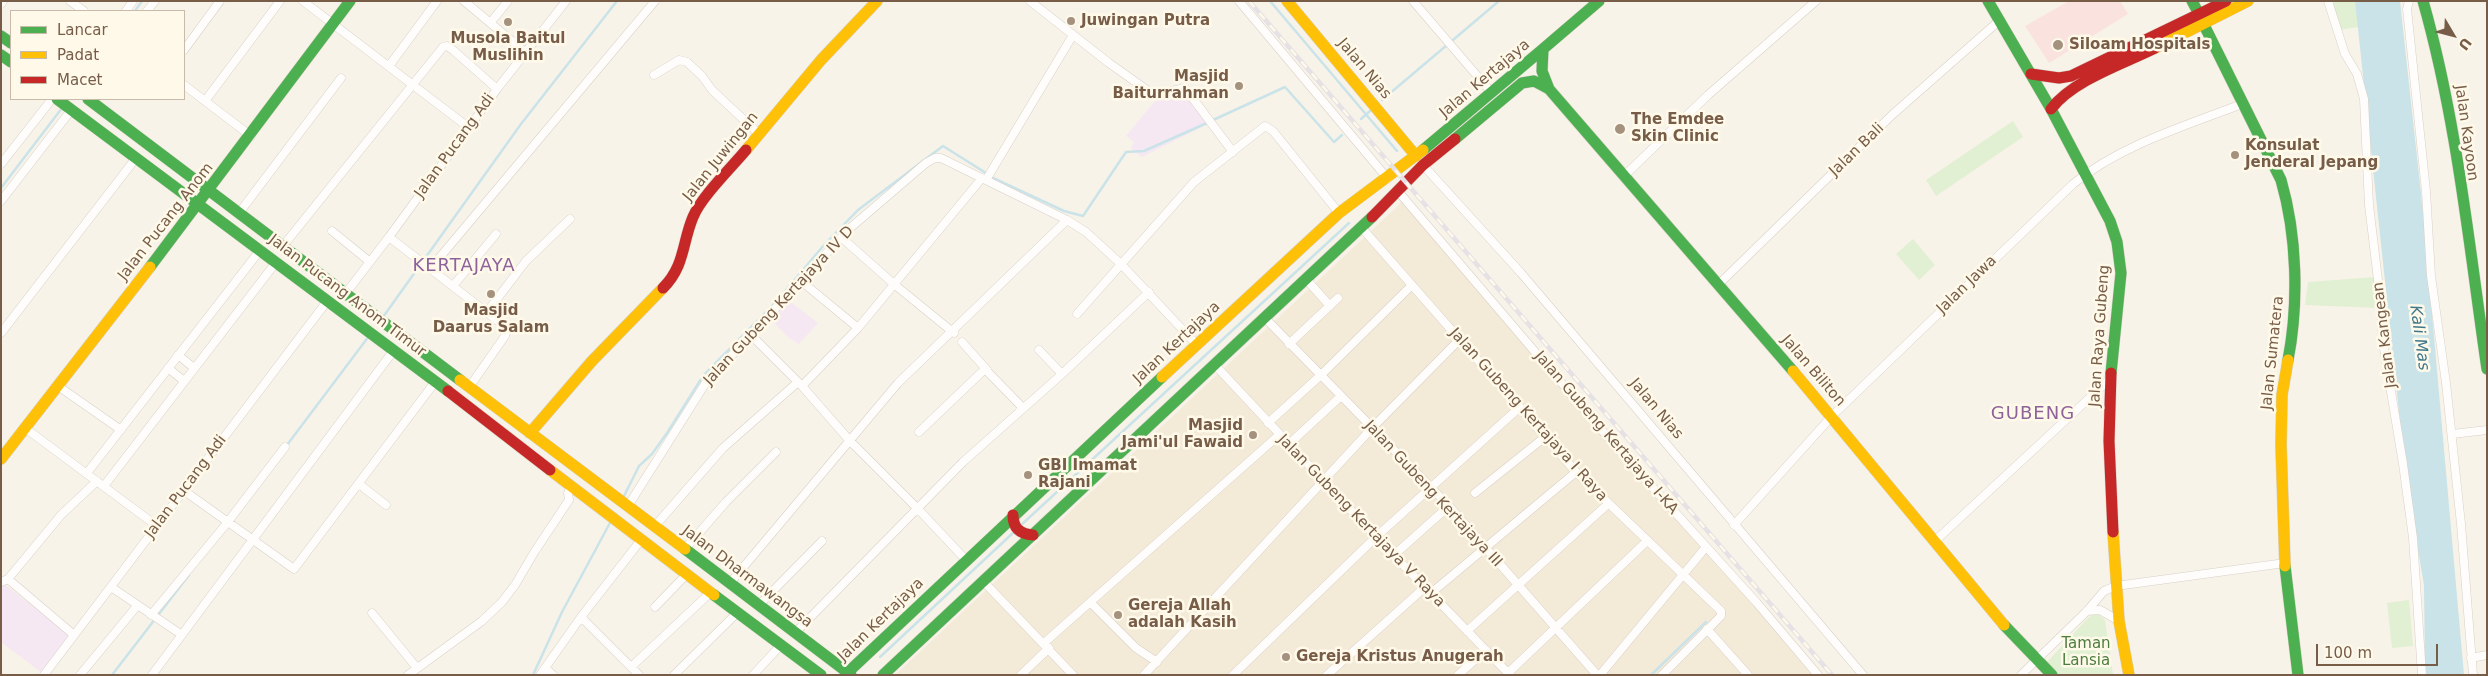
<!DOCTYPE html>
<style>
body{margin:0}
#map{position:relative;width:2488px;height:676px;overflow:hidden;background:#f8f3e8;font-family:"DejaVu Sans",sans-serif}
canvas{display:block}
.frame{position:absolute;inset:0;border:2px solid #775d47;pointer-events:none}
.legend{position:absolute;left:10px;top:10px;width:175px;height:90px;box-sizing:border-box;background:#fff9ea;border:1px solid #c9bba9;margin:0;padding:6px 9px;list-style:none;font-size:15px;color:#775d47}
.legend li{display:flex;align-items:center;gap:10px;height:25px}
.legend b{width:25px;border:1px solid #c9bba9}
.north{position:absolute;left:2428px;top:10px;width:50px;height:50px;-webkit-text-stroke:4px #fff9ea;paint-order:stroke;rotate:127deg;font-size:14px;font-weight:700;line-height:20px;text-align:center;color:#775d47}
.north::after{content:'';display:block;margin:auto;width:18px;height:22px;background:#775d47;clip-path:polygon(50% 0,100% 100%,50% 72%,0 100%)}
.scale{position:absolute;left:2316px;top:644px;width:122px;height:22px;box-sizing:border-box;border:2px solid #775d47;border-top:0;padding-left:6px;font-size:15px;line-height:18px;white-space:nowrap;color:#775d47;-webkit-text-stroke:4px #fff9ea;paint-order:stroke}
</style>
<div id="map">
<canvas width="2488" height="676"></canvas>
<div class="frame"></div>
<ul class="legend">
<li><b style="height:6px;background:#4caf50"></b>Lancar</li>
<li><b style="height:6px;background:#ffc107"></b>Padat</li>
<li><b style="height:6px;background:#c62828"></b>Macet</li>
</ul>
<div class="north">U</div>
<div class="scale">100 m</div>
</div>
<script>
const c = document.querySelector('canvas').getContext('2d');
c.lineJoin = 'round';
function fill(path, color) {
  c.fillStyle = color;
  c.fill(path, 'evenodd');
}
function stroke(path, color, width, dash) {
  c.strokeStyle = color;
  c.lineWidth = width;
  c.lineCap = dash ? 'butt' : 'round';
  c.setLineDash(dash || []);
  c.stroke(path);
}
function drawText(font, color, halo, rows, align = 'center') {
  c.font = font + ' "DejaVu Sans",sans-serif';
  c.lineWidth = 5;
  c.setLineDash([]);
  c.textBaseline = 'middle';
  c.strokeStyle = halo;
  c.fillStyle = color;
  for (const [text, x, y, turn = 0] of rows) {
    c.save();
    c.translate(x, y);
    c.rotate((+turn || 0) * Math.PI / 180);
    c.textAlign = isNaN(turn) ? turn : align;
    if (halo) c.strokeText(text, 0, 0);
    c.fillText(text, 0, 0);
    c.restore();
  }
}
fill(new Path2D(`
 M1405,195L1669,502L1822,675H895L1399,205Z`), '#f4ead8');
fill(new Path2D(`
 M1186,91L1208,124L1142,157L1131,148L1134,142L1126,136L1160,95L1176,96Z
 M788,300L818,323L799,344L788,337L772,321Z
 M4,584L71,635L42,673L1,642V588Z`), '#f5e8f2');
fill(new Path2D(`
 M2069,1H2120L2128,14L2049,63L2025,26Z`), '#fae2de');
fill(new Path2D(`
 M2333,1H2355L2359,27L2339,30Z
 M2013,121L2023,137L1936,196L1926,180Z
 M1913,239L1935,265L1919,280L1896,254Z
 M2375,277L2380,308L2305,305L2308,282Z
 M2409,600L2413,646L2392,648L2387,603Z
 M2093,614L2099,615L2105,620L2113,675H2057L2047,662L2088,618Z`), '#e1efd2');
fill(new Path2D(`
 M2355,1H2400L2423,212L2464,675H2425L2424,585L2407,487Z`), '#cae3e9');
stroke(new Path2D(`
 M1270,1L1397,151
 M135,11L142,1
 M1382,100L1499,1
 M1361,119L1370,111
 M1211,121L1285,87L1334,142L1342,135
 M993,178L1064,211L1083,216L1126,152L1144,151L1207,123
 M1,188L62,108
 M383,317L521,124L617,1
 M287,445L369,336
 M623,498L639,466L652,454L667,433L703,376L775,303L824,245L858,210L943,146L986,173
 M1020,526L1349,223
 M880,657L1014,532
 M112,675L189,575
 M533,675L562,612L611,521
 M1651,675L1706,622`), '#cae3e9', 2.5);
const street = new Path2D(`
 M70,1L84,11
 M303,1L468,127
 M464,1L525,52
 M1030,1L1109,63L1154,95L1185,88L1233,152
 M1239,1L1388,179
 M1413,1L1491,92
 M2328,1L2345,54L2357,74L2364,99L2369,205L2380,297L2383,343L2403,464L2413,538L2422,675
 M2409,1L2407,9L2426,191L2431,276L2446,383L2461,524L2473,675
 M1,4L3,1
 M126,11L133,1
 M147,11L155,1
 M491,22L508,1
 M184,50L220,1
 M389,66L437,1
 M654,75L679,60L687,62L702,76L712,90L759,134
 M184,85L251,136
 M205,101L280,1
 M1,164L52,99
 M1423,165L1521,273L1863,675
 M1623,177L1708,95L1816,1
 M986,180L1073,35
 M1397,190L1617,448L1757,603L1818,675
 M1,201L72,109
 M239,213L341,78
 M1361,227L1576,472L1721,611V616L1662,675
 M332,231L370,262
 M389,237L507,328L505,336L470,386
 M842,238L895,285L954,333
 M283,246L443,47L447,46L453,50L497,89
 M430,269L655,1
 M1306,279L1330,306
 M801,281L858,328
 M1718,285L1892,115L2000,20
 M453,286L496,234
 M346,293L389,237L497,89L566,1
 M487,312L526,261L570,219
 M1077,314L1194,182L1265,126L1273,131L1339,213
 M1264,317L1449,506L1597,675
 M1,333L136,158
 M751,335L802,386L850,441L918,509L966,560
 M962,342L987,370
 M1289,344L1338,298
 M1039,350L1062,374
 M178,355L194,368
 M1214,364L1376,537L1510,675
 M168,368L184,381
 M58,386L121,430
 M802,386L858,328L982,178
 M1268,423L1321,375L1412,285
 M25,428L157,526
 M919,432L985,369L1023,408
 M2452,434L2487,430
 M1288,445L1341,396
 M87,473L261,249
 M359,484L386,505
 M104,486L277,261
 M183,490L294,569L435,382
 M1475,493L1545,437
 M628,506L705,384L849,229L926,163L935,158H941L1067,220L1086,232L1122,265L1197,345
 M1734,525L1832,416L2073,184C2121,145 2185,126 2242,104
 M655,526L723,448L798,382
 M1935,541L2111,378
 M685,549L726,502L776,452
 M1394,555L1449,506
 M8,579L74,635
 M983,581L1073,675
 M1,582L8,579L61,515L97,481
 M730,583L898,383L1067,220
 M111,587L182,635
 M1430,594L1576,472
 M1090,602L1136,648L1157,662
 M759,605L822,541
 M655,607L686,575
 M2087,611L2100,610L2119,621
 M372,613L417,668
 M151,615L227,523L285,447
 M581,617L639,675
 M1707,629L1748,675
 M1467,631L1608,504
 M795,633L963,462L1062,374L1149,292
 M1044,643L1279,435
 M2471,658L2487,655
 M631,667L710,593
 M545,668L553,675
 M1508,673L1647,541
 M44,675L328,300
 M80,675L137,606
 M152,675L394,350
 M408,675L482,621L502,602L515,585L535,551L569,500L568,493L571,487
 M540,675L581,617L641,540
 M674,675L737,613
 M753,675L781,645
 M1021,675L1049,648
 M1144,675L1373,427L1460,339
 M1233,675L1376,537L1520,407
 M1327,675L1424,588
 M1458,675L1486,650
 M1600,675L1706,547
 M2021,675L2087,611L2104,591L2116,586L2285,563`);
const fast = new Path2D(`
 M1599,1L1543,49L1542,71L1549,89L1793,371
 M1988,1L2051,109L2110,221L2117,242L2121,273L2111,373
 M2192,1L2199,14
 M2423,1C2457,120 2469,246 2487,369
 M2203,23L2281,180C2297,235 2299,303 2288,360
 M1,36L11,43
 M1,55L11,62
 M57,99L448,391
 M88,99L460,380
 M1455,139L1522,83L1534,81L1549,89
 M1423,150L1543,49
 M150,267L350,1
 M685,549L851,675
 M2285,566L2298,675
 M714,595L821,675
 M2004,625L2052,675
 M845,675L1162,377
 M883,675L1372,217`);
const slow = new Path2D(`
 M1287,1L1416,156
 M2155,48L2248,1
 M746,150L821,60L877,1
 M1793,371L2004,625
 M1162,377L1339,213L1423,150
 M460,380L685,549
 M530,433L592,361L663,288
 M1,459L150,267
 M550,470L714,595
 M2113,532L2119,621L2129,675
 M2285,566L2281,445L2282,395L2288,360`);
const jam = new Path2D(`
 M2031,74L2059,78L2071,76L2226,1
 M2051,109C2073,80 2123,64 2155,48
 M1372,217L1423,165L1455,139
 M663,288C685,266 682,243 693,217C701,197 731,168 746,150
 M2111,373L2109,441L2113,532
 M448,391L550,470
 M1013,515C1013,528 1020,534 1033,535`);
stroke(street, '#d7d0c7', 9);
stroke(fast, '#d7d0c6', 12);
stroke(slow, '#d7d0c6', 12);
stroke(jam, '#d7d0c6', 12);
stroke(street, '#fefdfc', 8);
stroke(fast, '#4caf50', 11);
stroke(slow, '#ffc107', 11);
stroke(jam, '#c62828', 11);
const rail = new Path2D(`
 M1249,1L1832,675`);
stroke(rail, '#e5e1e5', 4.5);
stroke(rail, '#fff9ea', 2.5, [8]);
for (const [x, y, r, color] of [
 [1071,21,5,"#a4927f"],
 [508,22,5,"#a4927f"],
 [2058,45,6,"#a4927f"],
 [1239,86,5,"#a4927f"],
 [1620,129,6,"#a4927f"],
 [2235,155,5,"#a4927f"],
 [491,294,5,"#a4927f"],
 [1253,435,5,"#a4927f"],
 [1028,475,5,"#a4927f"],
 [1118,615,5,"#a4927f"],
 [1286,657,5,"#a4927f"]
]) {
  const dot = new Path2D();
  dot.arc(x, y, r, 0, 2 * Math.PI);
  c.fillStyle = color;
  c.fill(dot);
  stroke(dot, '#fff9ea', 2);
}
drawText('bold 15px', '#775d47', '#fff9ea', [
 ["Juwingan Putra",1081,21],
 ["Musola Baitul",508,39,"center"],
 ["Muslihin",508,56,"center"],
 ["Siloam Hospitals",2069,45],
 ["Masjid",1229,77,"right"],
 ["Baiturrahman",1229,94,"right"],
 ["The Emdee",1631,120],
 ["Skin Clinic",1631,137],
 ["Konsulat",2245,146],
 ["Jenderal Jepang",2245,163],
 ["Masjid",491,311,"center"],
 ["Daarus Salam",491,328,"center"],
 ["Masjid",1243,426,"right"],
 ["Jami'ul Fawaid",1243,443,"right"],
 ["GBI Imamat",1038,466],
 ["Rajani",1038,483],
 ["Gereja Allah",1128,606],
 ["adalah Kasih",1128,623],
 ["Gereja Kristus Anugerah",1296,657]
], 'left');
drawText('15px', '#775d47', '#fff9ea', [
 ["Jalan Nias",1364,69,50],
 ["Jalan Kertajaya",1485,79,-40],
 ["Jalan Kayoon",2466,133,82],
 ["Jalan Pucang Adi",455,146,-54],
 ["Jalan Bali",1857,150,-44],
 ["Jalan Juwingan",721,157,-51],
 ["Jalan Pucang Anom",166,222,-52],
 ["Jalan Jawa",1967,285,-44],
 ["Jalan Pucang Anom Timur",347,296,37],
 ["Jalan Gubeng Kertajaya IV D",779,306,-47],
 ["Jalan Kangean",2385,335,-97],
 ["Jalan Raya Gubeng",2100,336,-86],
 ["Jalan Kertajaya",1177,343,-43],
 ["Jalan Sumatera",2273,353,-84],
 ["Jalan Biliton",1813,371,49],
 ["Jalan Nias",1656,409,50],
 ["Jalan Gubeng Kertajaya I Raya",1528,415,48],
 ["Jalan Gubeng Kertajaya I-KA",1606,433,49],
 ["Jalan Pucang Adi",186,487,-53],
 ["Jalan Gubeng Kertajaya III",1433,494,47],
 ["Jalan Gubeng Kertajaya V Raya",1361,521,46],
 ["Jalan Dharmawangsa",747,577,37],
 ["Jalan Kertajaya",881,620,-44]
]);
drawText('15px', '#4b7e3e', '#fff9ea', [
 ["Taman",2086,644],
 ["Lansia",2086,661]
]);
drawText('italic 16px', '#3f788c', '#fff9ea', [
 ["Kali Mas",2419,338,82]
]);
c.letterSpacing = '1px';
drawText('18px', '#8e629b', '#fff9ea', [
 ["KERTAJAYA",464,266],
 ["GUBENG",2033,414]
]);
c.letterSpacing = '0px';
</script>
